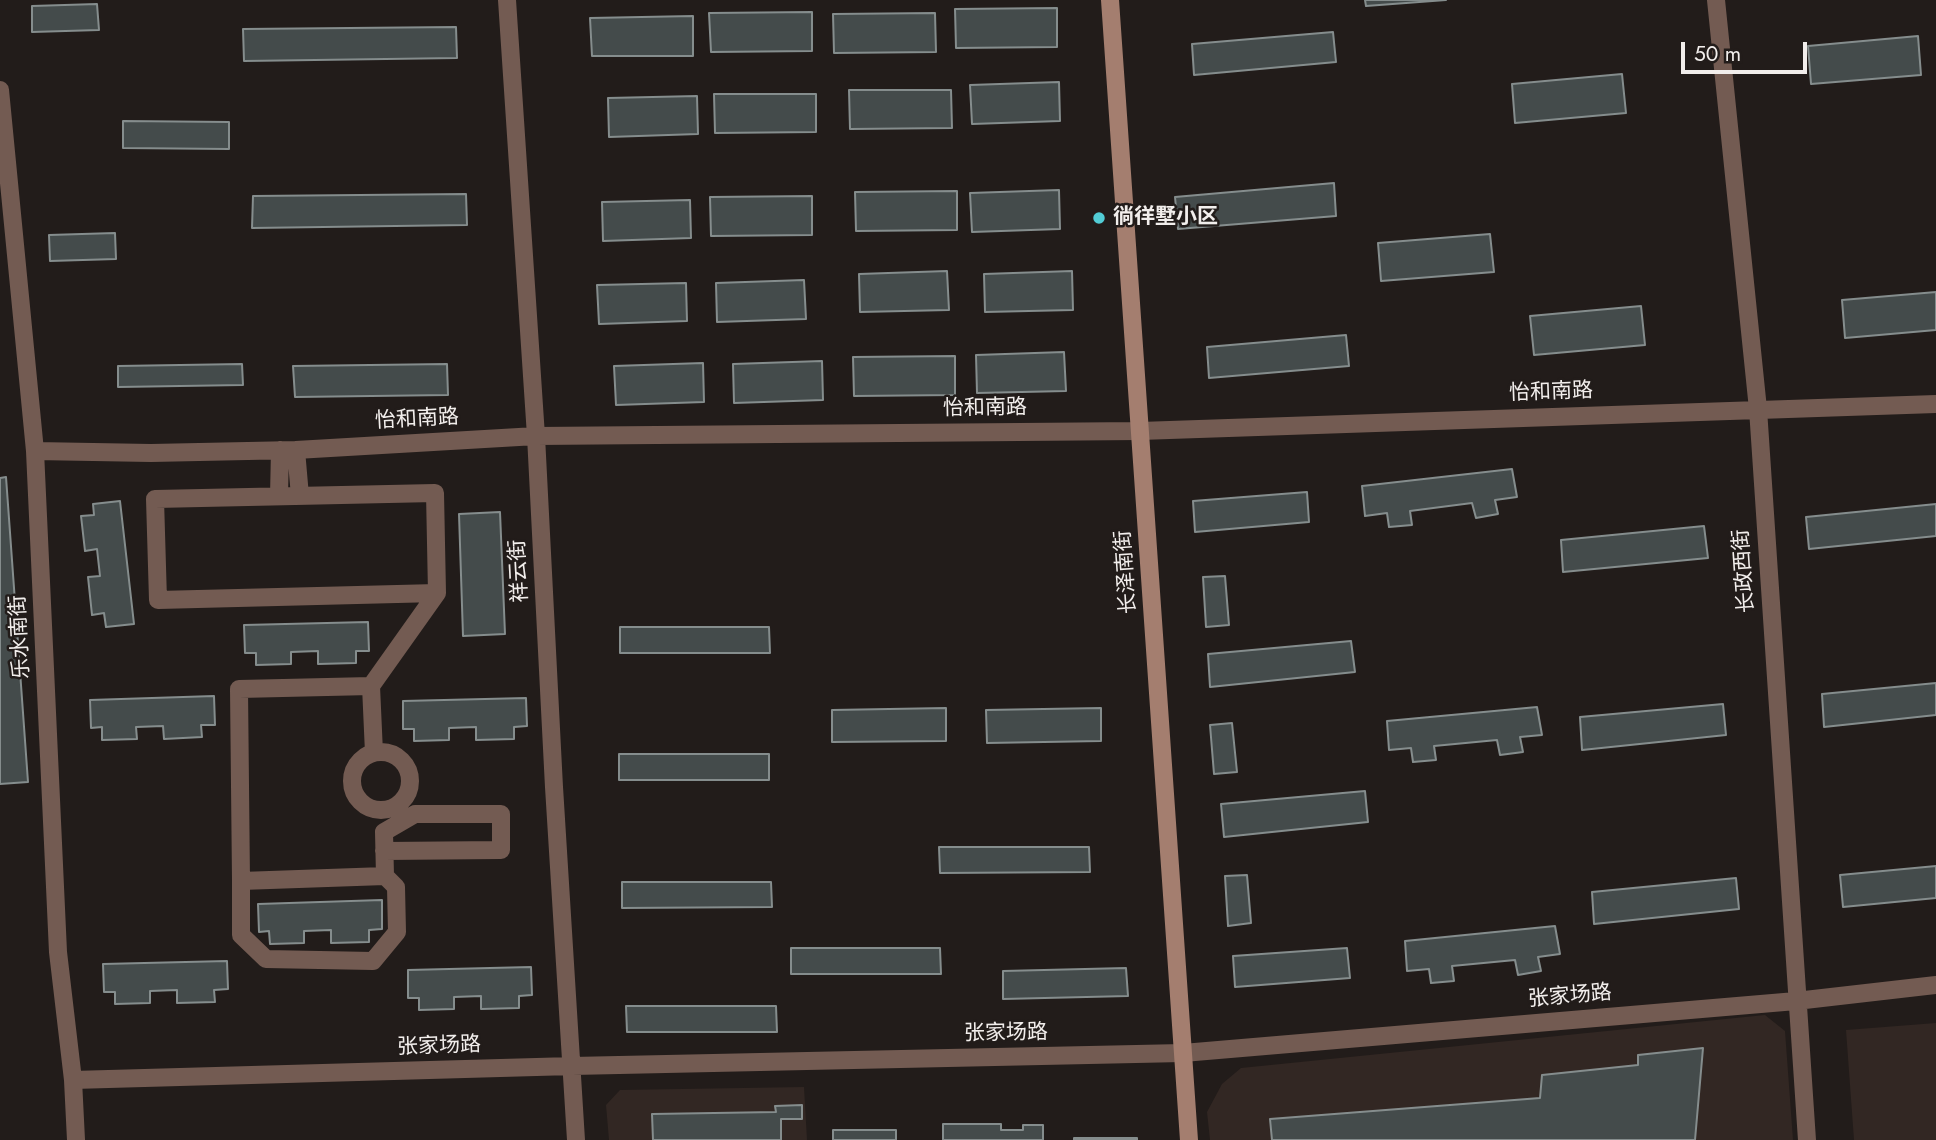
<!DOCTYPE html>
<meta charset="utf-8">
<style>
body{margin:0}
#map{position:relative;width:1936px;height:1140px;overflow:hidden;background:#221c1a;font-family:Jost,sans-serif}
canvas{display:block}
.scale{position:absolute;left:1681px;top:42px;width:126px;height:32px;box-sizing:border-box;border:4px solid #f2eeec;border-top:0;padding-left:9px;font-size:21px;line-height:24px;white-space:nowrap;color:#f2eeec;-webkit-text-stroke:5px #221c1a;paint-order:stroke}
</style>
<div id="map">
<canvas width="1936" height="1140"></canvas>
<div class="scale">50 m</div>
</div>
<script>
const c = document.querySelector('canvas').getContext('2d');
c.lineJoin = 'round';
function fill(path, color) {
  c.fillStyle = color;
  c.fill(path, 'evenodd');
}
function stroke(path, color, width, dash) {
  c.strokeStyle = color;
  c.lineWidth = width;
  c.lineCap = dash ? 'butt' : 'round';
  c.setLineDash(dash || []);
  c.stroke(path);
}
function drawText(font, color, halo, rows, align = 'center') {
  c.font = font + ' Jost,"Noto Sans SC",sans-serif';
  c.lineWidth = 5;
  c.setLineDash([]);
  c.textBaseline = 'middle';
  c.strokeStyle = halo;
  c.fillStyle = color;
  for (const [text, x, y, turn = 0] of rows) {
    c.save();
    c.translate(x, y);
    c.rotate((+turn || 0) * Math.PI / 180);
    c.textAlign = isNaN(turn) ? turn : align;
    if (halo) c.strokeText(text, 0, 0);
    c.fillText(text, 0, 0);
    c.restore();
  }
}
fill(new Path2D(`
 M1765,1015L1785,1031L1793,1140H1210L1207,1112L1222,1084L1241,1068Z
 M1936,1023V1140H1854L1846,1030Z
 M804,1087L807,1140H609L606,1105L620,1090Z`), '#322723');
const building = new Path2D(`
 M1365,0H1446L1366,6Z
 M97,4L99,30L32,32V6Z
 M1057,8V47L956,48L955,9Z
 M812,12V51L711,52L709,13Z
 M935,13L936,52L834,53L833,14Z
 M693,16V56H592L590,18Z
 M456,27L457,58L244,61L243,29Z
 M1333,32L1336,62L1194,75L1192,44Z
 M1918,36L1921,75L1811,84L1808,46Z
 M1622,74L1626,113L1515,123L1512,84Z
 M1059,82L1060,121L972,124L970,85Z
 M849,90H951L952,128L850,129Z
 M714,94H816V132L715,133Z
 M697,96L698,134L609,137L608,98Z
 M123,121L229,122V149L123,148Z
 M1334,183L1336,216L1178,229L1175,197Z
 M1059,190L1060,229L972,232L970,193Z
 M957,191V230L856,231L855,192Z
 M466,194L467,225L252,228L253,196Z
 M812,196V235L711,236L710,197Z
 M690,200L691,238L603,241L602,202Z
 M115,233L116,259L50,261L49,235Z
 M1490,234L1494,272L1381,281L1378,243Z
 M947,271L949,310L860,312L859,274Z
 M1072,271L1073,310L985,312L984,274Z
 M804,280L806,319L717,322L716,283Z
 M686,283L687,321L599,324L597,285Z
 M1936,292V330L1845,338L1842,300Z
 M1641,306L1645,345L1534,355L1530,316Z
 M1346,335L1349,366L1209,378L1207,347Z
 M1064,352L1066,391L977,393L976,355Z
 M955,356V395L854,396L853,357Z
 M822,361L823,400L734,403L733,364Z
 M703,363L704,402L616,405L614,366Z
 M242,364L243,385L118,387V366Z
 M447,364L448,395L295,397L293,366Z
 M1512,469L1517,497L1495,500L1498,514L1476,518L1472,503L1410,511L1412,525L1389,527L1387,513L1365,516L1362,486Z
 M6,477L28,782L0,784V478Z
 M1307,492L1309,522L1195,532L1193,501Z
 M120,501L134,624L106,627L104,613L92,615L88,577L100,576L97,549L85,551L81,516L94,515L93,504Z
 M1936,504V536L1809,549L1806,517Z
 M500,512L505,634L463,636L459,514Z
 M1704,526L1708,558L1563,572L1561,540Z
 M1225,576L1229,625L1206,627L1203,577Z
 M368,622L369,651H356V663L318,664V651L291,652V664L256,665V653H245L244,625Z
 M620,627H769L770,653H620Z
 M1351,641L1355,672L1210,687L1208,654Z
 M1936,683V715L1824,727L1822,694Z
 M214,696L215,725H201L202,737L164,739L163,726L136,727L137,739L102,740V727L91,728L90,700Z
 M526,698L527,726L514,727V739L476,740V727L449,728V740L414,741V729H403V701Z
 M1723,704L1726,735L1582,750L1580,717Z
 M1537,707L1542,735L1520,737L1523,752L1500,755L1497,740L1434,746L1436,760L1413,762L1411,748L1389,750L1387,721Z
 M946,708V741L832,742V710Z
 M1101,708V741L987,743L986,710Z
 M1232,723L1237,772L1214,774L1210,725Z
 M619,754H769V780H619Z
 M1365,791L1368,822L1224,837L1221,804Z
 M939,847H1089L1090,872L940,873Z
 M1936,866V898L1843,907L1840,875Z
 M1247,875L1251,923L1228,926L1225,876Z
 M1736,878L1739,909L1594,924L1592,892Z
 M622,882H771L772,907L622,908Z
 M382,900V929L369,930V942L331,943V930L304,931V943L270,944L269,931L259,932L258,904Z
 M1555,926L1560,954L1538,957L1541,971L1518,975L1515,960L1452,966L1454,981L1431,983L1429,969L1407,971L1405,941Z
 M791,948H940L941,974H791Z
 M1347,948L1350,978L1235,987L1233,956Z
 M227,961L228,989L214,990L215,1002L177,1003V990L150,991V1003L115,1004V992H104L103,964Z
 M531,967L532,995L519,996V1008L481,1009V996L454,997V1009L419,1010V998H408V970Z
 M1126,968L1128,996L1003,999V971Z
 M626,1006H776L777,1032H627Z
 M1703,1048L1695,1140H1272L1270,1119L1540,1098L1542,1075L1638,1065V1055Z
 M802,1105V1119H781V1140H653L652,1114L776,1112L775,1106Z
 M943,1124H1001V1130H1023V1125H1043V1140H943Z
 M833,1130H896V1140H833Z
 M1074,1138H1137V1140H1074Z`);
fill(building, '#444b4b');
stroke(building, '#858d8d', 2);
stroke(new Path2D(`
 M507,0L536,436L554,787L576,1140
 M1716,0L1758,409L1807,1140
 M0,90L35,451L58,952L73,1080L76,1140
 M296,450L300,496
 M35,451L151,453L296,450L536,436L1140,431L1936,404
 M435,493L437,593L158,600L155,499Z
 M279,496L280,450
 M371,686L239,689L241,881L385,876L384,832L415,814H501V850L384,851
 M352 781a29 29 0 1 1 58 0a29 29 0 1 1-58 0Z
 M374,753L371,686L437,593
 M241,881V935L266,959L373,961L397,932L396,887L385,876
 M73,1080L572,1066L1183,1053L1796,1001L1936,985`), '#735b52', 18);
stroke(new Path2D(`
 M1110,0L1189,1140`), '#a47e6f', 18);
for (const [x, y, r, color] of [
 [1099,218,7,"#52ccd5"]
]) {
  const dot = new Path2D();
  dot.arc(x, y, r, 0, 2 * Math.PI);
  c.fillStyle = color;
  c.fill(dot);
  stroke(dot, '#221c1a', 2.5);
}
drawText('bold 21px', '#f2eeec', '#221c1a', [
 ["徜徉墅小区",1113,218]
], 'left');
drawText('21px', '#f2eeec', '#221c1a', [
 ["怡和南路",1551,393,-2],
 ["怡和南路",985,409,-1],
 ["怡和南路",417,420,-3],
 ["祥云街",520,571,-93],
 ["长政西街",1745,571,-94],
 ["长泽南街",1127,572,-94],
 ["乐水南街",21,637,-93],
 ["张家场路",1570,997,-5],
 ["张家场路",1006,1034,-1],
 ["张家场路",439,1047,-2]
]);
</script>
